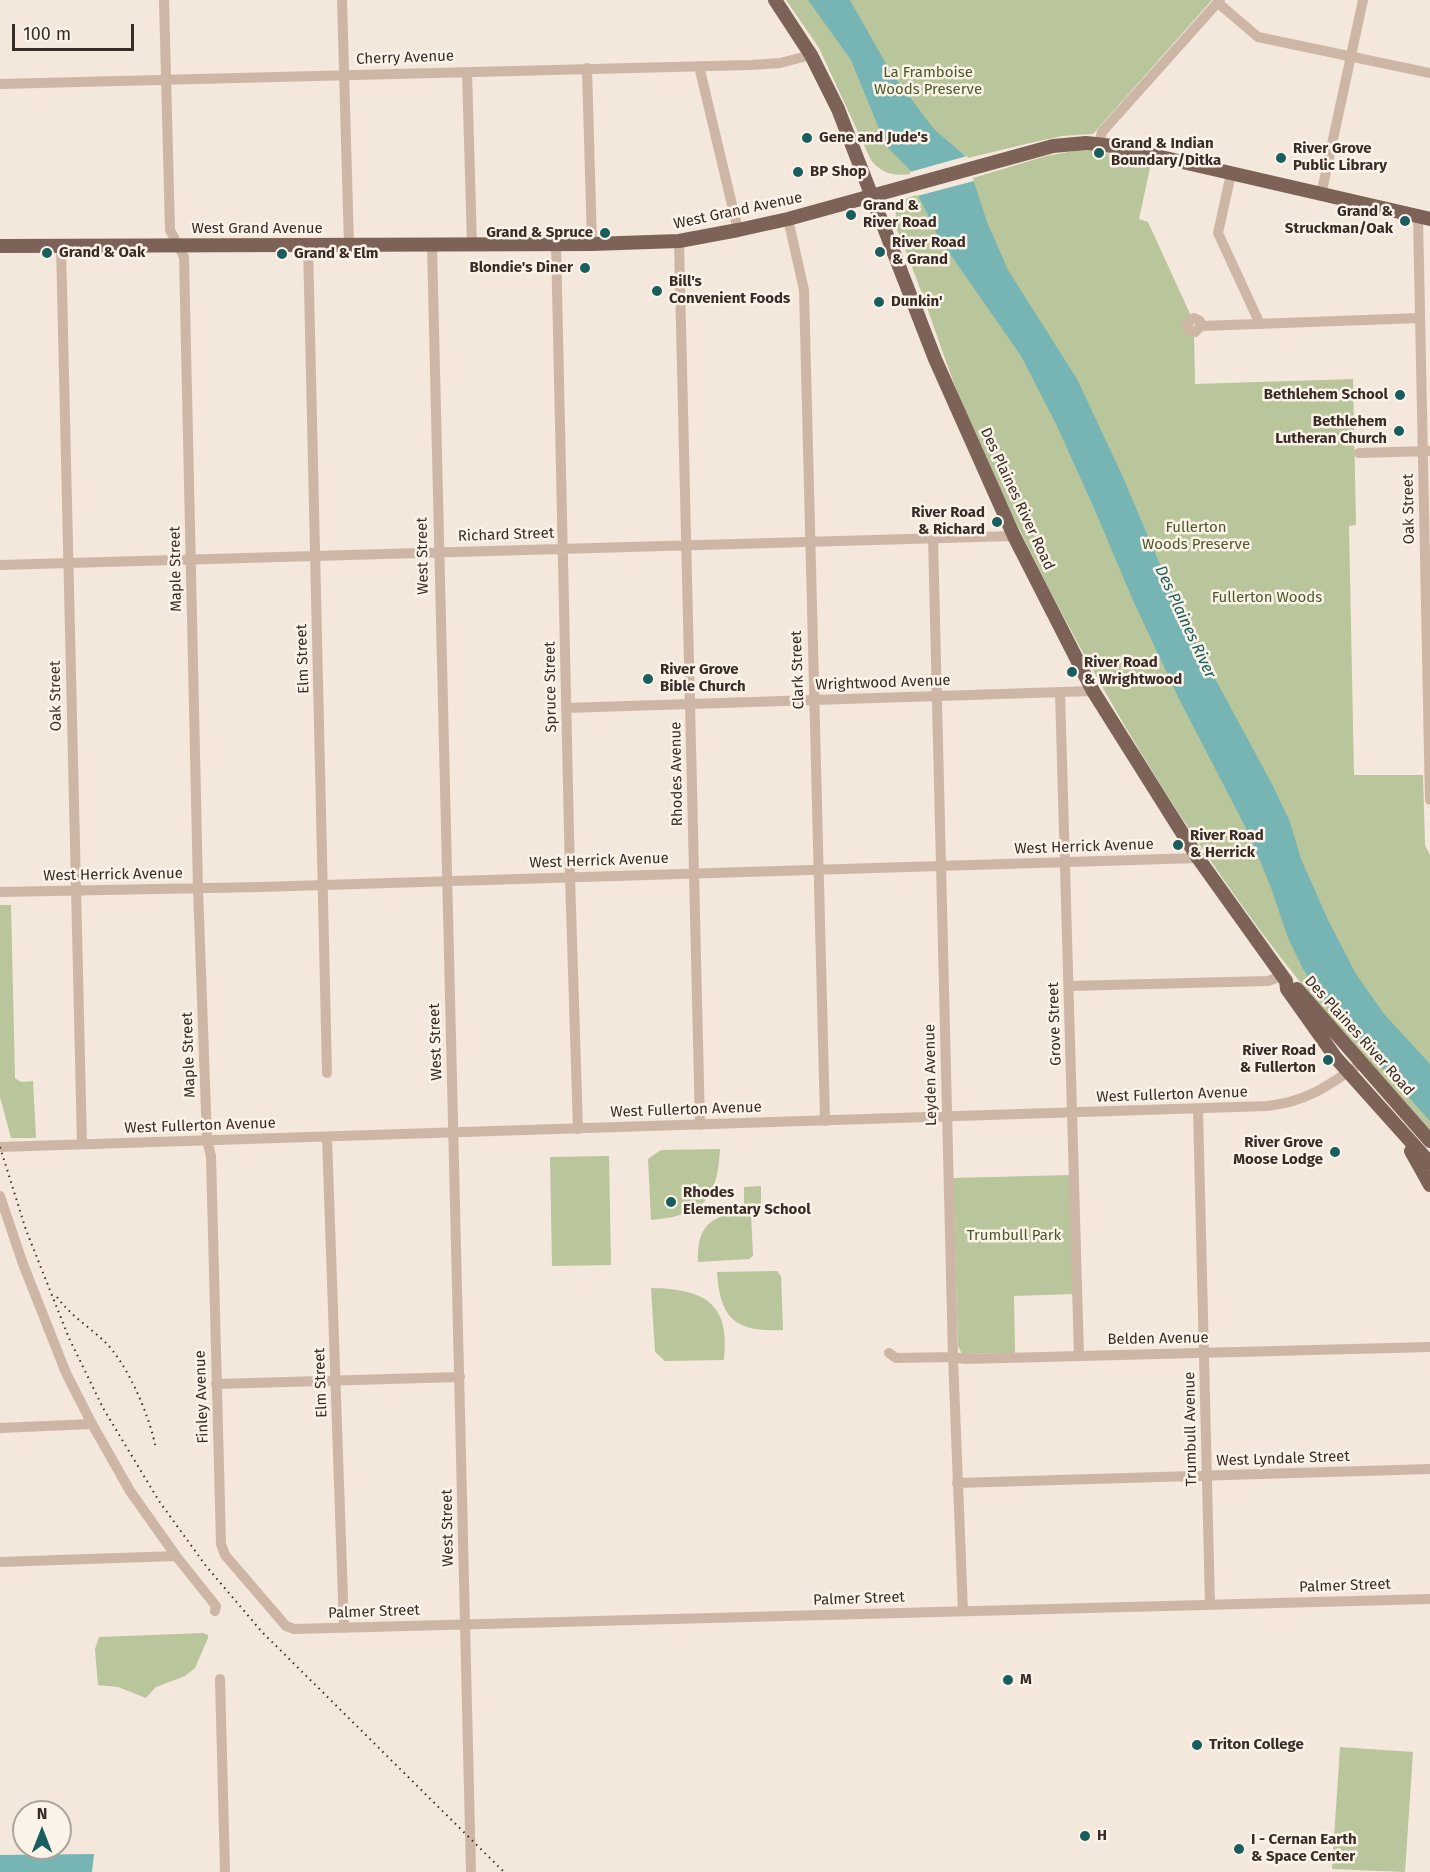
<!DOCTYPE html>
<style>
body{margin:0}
#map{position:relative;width:1430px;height:1872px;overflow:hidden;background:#f4e7db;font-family:"Fira Sans",sans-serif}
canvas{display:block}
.north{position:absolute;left:12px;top:1800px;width:60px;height:60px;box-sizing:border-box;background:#fbf2e8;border:2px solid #ada39b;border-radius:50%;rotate:0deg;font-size:16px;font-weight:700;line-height:24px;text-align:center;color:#392c27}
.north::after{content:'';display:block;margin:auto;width:21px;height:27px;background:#185e5f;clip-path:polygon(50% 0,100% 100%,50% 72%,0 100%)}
.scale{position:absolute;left:12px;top:24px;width:122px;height:27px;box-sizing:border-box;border:3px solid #392c27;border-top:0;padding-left:8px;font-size:18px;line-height:21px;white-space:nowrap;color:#392c27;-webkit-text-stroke:4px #fbf2e8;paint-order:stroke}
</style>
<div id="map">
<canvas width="1430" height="1872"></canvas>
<div class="north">N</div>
<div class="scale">100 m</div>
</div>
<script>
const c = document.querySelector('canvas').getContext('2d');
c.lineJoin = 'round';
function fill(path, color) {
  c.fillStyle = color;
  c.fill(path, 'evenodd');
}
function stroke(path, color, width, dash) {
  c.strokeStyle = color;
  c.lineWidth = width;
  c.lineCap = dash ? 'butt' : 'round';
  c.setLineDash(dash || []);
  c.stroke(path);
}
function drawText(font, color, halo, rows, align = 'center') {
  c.font = font + ' "Fira Sans",sans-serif';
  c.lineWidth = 5;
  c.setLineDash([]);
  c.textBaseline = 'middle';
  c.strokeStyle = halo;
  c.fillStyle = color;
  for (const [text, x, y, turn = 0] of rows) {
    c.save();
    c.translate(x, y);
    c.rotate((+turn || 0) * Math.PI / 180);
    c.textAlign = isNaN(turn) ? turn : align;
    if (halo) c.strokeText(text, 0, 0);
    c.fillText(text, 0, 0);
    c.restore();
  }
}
fill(new Path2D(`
 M786,0H1212L1093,134L1062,136L1030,143L968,158V157L910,172V174C894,176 882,174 871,160L819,48Z
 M1080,150L1101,152L1151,163L1139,219L1148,222L1191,316L1194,335L1195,384L1353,379L1356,525L1349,526L1354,775H1423L1425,845L1430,855V1132C1374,1068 1316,1005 1265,937C1145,776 1045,596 965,411C950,375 938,338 925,302C916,277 906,252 896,227C892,196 911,197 932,192C946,188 960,184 973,181V178L1046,156Z
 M0,905H11L15,1078L21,1082L33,1081L36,1138H11L0,1097Z
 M720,1149C717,1201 703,1215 651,1220L648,1159L661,1150Z
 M609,1156L611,1265L552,1266L550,1157Z
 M1070,1175L1074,1294L1014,1296L1015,1353L962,1354L958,1346L953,1178Z
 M761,1186V1211H744V1187Z
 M737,1212L751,1213L753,1256L749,1259L698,1262C697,1231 706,1218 737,1212Z
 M777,1271L781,1276L783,1330C736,1332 720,1320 717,1272Z
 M651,1288C703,1289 731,1302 724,1360L665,1361L655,1352Z
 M203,1633L208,1635V1638L195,1668L185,1676L156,1687L146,1698L118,1687L98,1685L95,1649L99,1637Z
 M1340,1747L1413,1752L1405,1872L1332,1869Z`), '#b9c59a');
fill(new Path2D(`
 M808,0H850L890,71L934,129L966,157L987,222L1008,270L1077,379L1122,475L1184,621L1273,786L1290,822L1301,859L1328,920L1356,974L1384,1014L1430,1064V1121L1333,1013L1303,969L1288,938L1270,885L1248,832L1179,699L1132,598L1094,508L1056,424L1021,356L939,238L918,195L911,171L886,146L851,60Z
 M94,1854L92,1872H0V1855Z`), '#77b5b4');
fill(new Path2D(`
 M967,156L974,181L917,196L910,172Z`), '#f4e7db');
stroke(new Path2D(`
 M164,0L170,230L184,257L198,888L207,1140L211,1156L221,1544L225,1555L286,1626L294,1629L1430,1599
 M342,0L349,245
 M1218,3L1258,37L1430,73
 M699,66L738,230
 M587,68L592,244
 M467,72L472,245
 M0,84L751,65L780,63L811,55
 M1099,143L1102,132L1220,0
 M1231,174L1218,233L1260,324
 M1321,195L1363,0
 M1418,217L1430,800
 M788,219L804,290L825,1121
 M679,241L700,1125
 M556,244L570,877L578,1129
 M308,245L327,1073
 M432,245L471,1872
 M61,246L82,1144
 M1201,326L1200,321L1194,318L1187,324L1189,330L1195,332L1201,326L1420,318
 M1359,453L1430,451
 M933,538L953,1357L963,1611
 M0,565L1014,536
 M1060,692L1079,1356
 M566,708L1093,691
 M0,892L260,887L1198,858
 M1069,986L1268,981L1282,976
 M1198,1109L1210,1605
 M327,1137L344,1628
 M0,1147L1267,1106C1307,1102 1329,1085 1361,1063
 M0,1196L23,1264L66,1373L92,1424L130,1491L176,1556L216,1606L215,1611
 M889,1353L896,1358L953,1357L965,1359L1430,1347
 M216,1384L460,1377
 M0,1428L92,1424
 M957,1483L1430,1469
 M0,1562L176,1556
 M220,1679L225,1872`), '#ceb6a6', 10);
stroke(new Path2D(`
 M775,0L811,55L838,109L935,359L1014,536L1093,691L1198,858L1286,981L1287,989L1336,1058L1430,1163
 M0,246L592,244L679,241L738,230L788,219L1053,146L1086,143L1113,146L1430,219
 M1297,989L1430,1141
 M1411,1151L1430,1185`), '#7d6257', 14);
stroke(new Path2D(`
 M0,1147L26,1230L69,1338L103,1408L159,1501L206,1566L262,1632L504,1872
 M57,1297C70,1315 88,1326 104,1341C128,1364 150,1417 156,1449`), '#392c27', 2, [1.5, 4.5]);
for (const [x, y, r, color] of [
 [807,138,6,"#185e5f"],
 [1099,153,6,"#185e5f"],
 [1281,158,6,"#185e5f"],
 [798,172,6,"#185e5f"],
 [851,215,6,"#185e5f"],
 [1405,221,6,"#185e5f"],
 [605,233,6,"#185e5f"],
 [880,252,6,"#185e5f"],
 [47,253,6,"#185e5f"],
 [282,254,6,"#185e5f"],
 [585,268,6,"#185e5f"],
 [657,291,6,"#185e5f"],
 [879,302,6,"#185e5f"],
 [1400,395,6,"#185e5f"],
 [1399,431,6,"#185e5f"],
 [997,522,6,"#185e5f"],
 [1072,672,6,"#185e5f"],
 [648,679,6,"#185e5f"],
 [1178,845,6,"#185e5f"],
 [1328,1060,6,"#185e5f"],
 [1335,1152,6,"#185e5f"],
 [671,1202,6,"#185e5f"],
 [1008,1680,6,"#185e5f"],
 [1197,1745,6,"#185e5f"],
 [1085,1836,6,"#185e5f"],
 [1239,1849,6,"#185e5f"]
]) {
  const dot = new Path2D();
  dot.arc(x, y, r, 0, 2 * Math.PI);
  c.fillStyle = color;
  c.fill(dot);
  stroke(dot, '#fbf2e8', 2);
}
drawText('15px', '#392c27', '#fbf2e8', [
 ["Cherry Avenue",405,58,-2],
 ["West Grand Avenue",738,211,-12],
 ["West Grand Avenue",257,229],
 ["Des Plaines River Road",1017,499,65],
 ["Oak Street",1409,509,-91],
 ["Richard Street",506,535,-2],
 ["West Street",423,556,-91],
 ["Maple Street",176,569,-91],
 ["Elm Street",303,659,-92],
 ["Clark Street",798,670,-92],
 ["Wrightwood Avenue",883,683,-2],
 ["Spruce Street",551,687,-91],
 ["Oak Street",56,696,-91],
 ["Rhodes Avenue",677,774,-91],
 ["West Herrick Avenue",1084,847,-2],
 ["West Herrick Avenue",599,861,-2],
 ["West Herrick Avenue",113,875,-1],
 ["Grove Street",1055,1024,-92],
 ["Des Plaines River Road",1359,1036,48],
 ["West Street",436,1042,-92],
 ["Maple Street",189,1055,-92],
 ["Leyden Avenue",931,1075,-91],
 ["West Fullerton Avenue",1172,1095,-2],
 ["West Fullerton Avenue",686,1110,-2],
 ["West Fullerton Avenue",200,1126,-2],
 ["Belden Avenue",1158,1339,-1],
 ["Elm Street",321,1383,-92],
 ["Finley Avenue",202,1397,-92],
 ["Trumbull Avenue",1191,1429,-91],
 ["West Lyndale Street",1283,1459,-2],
 ["West Street",448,1528,-91],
 ["Palmer Street",1345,1586,-2],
 ["Palmer Street",859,1599,-2],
 ["Palmer Street",374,1612,-2]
]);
drawText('15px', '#4b5a29', '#fbf2e8', [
 ["La Framboise",928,73],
 ["Woods Preserve",928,90],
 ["Fullerton",1196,528],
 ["Woods Preserve",1196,545],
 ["Fullerton Woods",1267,598],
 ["Trumbull Park",1014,1236]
]);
drawText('bold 15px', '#392c27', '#fbf2e8', [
 ["Gene and Jude's",819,138],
 ["Grand & Indian",1111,144],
 ["Boundary/Ditka",1111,161],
 ["River Grove",1293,149],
 ["Public Library",1293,166],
 ["BP Shop",810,172],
 ["Grand &",863,206],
 ["River Road",863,223],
 ["Grand &",1393,212,"right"],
 ["Struckman/Oak",1393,229,"right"],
 ["Grand & Spruce",593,233,"right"],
 ["River Road",892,243],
 ["& Grand",892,260],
 ["Grand & Oak",59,253],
 ["Grand & Elm",294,254],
 ["Blondie's Diner",573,268,"right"],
 ["Bill's",669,282],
 ["Convenient Foods",669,299],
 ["Dunkin'",891,302],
 ["Bethlehem School",1388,395,"right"],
 ["Bethlehem",1387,422,"right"],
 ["Lutheran Church",1387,439,"right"],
 ["River Road",985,513,"right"],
 ["& Richard",985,530,"right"],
 ["River Road",1084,663],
 ["& Wrightwood",1084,680],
 ["River Grove",660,670],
 ["Bible Church",660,687],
 ["River Road",1190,836],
 ["& Herrick",1190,853],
 ["River Road",1316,1051,"right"],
 ["& Fullerton",1316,1068,"right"],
 ["River Grove",1323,1143,"right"],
 ["Moose Lodge",1323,1160,"right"],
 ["Rhodes",683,1193],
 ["Elementary School",683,1210],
 ["M",1020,1680],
 ["Triton College",1209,1745],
 ["H",1097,1836],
 ["I - Cernan Earth",1251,1840],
 ["& Space Center",1251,1857]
], 'left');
drawText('italic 16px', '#185e5f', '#fbf2e8', [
 ["Des Plaines River",1185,622,65]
]);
</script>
